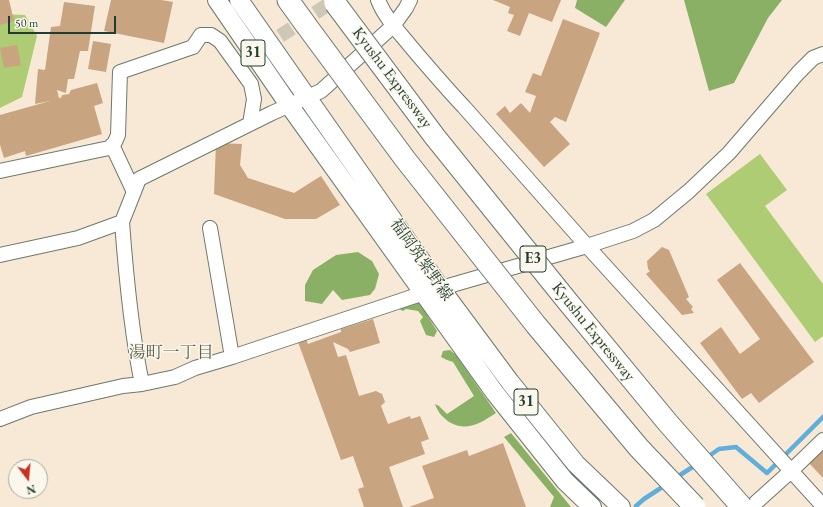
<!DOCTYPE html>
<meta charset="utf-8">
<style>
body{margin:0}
#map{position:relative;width:823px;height:507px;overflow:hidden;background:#f8e9d6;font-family:"EB Garamond",serif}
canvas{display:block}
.north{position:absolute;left:8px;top:459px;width:40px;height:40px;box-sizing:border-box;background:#fbf7ec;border:1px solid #a3ada2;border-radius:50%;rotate:164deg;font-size:11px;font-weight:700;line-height:16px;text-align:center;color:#1f3d34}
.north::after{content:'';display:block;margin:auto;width:14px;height:18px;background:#c8321e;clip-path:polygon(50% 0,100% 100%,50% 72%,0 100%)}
.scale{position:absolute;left:8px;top:16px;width:108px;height:18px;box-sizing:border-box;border:2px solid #1f3d34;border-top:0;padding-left:5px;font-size:12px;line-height:14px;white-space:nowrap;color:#1f3d34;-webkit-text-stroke:3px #fbf7ec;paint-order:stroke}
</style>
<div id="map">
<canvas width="823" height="507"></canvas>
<div class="north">N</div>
<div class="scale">50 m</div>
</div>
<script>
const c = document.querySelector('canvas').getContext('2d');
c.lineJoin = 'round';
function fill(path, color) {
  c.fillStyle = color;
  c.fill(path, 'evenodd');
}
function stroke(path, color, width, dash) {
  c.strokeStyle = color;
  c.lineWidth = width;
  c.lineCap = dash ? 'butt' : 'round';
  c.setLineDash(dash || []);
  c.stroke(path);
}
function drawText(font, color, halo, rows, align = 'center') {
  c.font = font + ' "EB Garamond","Noto Serif JP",serif';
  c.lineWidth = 3;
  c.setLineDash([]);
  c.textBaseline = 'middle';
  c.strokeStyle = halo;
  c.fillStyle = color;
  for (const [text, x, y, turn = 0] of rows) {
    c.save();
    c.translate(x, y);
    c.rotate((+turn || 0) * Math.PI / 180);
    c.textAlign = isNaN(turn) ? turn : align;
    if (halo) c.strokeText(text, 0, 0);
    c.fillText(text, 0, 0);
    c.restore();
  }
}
fill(new Path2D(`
 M0,14L25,15L37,36L22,97L0,108Z
 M760,154L787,190L765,206L823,284V336L815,342L706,194Z`), '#aecc73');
fill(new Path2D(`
 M577,0H625L606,27L575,8Z
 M684,0H782L768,18L734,83L709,91Z
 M358,252L372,261L379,274L375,289L370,295L342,300L333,290L322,304L305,301V285L313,270L336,255Z
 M414,301L419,302L437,331L434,337L426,335L420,321L423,317L418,311L406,309L403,311L399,309Z
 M450,350L456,355L496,413C482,422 468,432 451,423C444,419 438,413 435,404L439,406L447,414L474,396L453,362L447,360L441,357L443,351Z
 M511,433L571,507H550L554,497L504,437Z`), '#8ab065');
stroke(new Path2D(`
 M706,458L719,449L736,447L767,473L823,417
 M674,479L697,464
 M636,506L644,499L667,484`), '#60afda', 4.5);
fill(new Path2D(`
 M0,0H9L14,21L0,25Z
 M111,0H161L173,2L164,43L104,31Z
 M493,0H561L552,22L529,13L520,36L507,31L514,15L508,13L510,7Z
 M64,2L95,6L88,51H80L74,79H68L66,93L57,90L59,98H61L62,95L69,94L71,90L97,83L103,103L94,106L102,134L26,156L25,151L4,158L0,145V115L50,101L35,104L38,69L45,70L51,27L60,26Z
 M563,19L600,33L566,122L555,117L550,122L570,144L544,167L496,114L505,106L510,113L521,103L530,113L536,96L525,92L533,73L541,76Z
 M93,41L111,44L106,72L88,69Z
 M17,45L21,65L4,68L0,48Z
 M216,143L242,144L240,165L248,178L294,193L321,176L340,205L316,219H285L214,194Z
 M662,247L669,250L689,297L686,299L693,307L691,309L694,313L682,315L646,274L650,271L648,269L647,261Z
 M740,263L814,362L759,403L751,393L742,399L700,343L721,327L740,354L760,339L717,280Z
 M373,319L380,343L350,352L348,349L333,342L338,357L346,355L359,396L376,391L382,394L385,402L381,406L388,424L410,416L411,419L420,416L429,439L421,442L425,454L389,467L403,507H364L358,489L364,487L353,456L341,460L298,342L306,339L308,344L341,332V329Z
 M503,443L526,507H409L434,498L422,466L467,450L469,456Z
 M823,449V478L808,462Z`), '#c8a480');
stroke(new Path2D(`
 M245,59L335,0`), '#cdc7b6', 14, [14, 7]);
const minor = new Path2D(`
 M378,0C385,18 400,33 412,48C429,68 446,88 464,107L587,246L823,506
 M112,145L134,192
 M0,171L109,148L114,144L118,135L120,72L193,47L201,35H211L220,41L251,84L254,99L250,124
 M122,222C126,276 131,331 142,384
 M210,228L232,357
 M0,255L78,238L122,222L139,179L272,113L321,91L393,26L406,8L410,0
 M0,419L31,407L123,386L142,384L175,377L195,368L232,357L424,293L587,246L633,231L654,220L689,191L729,153L798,73L813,58L823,54
 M751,507L791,471L823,440`);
const major = new Path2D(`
 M217,0L289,105L495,393L565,481L592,507
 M239,0L441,289L510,382L576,464L621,507`);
const highway = new Path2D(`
 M288,0L306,25`);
stroke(minor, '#6b796d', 16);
stroke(major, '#6b796d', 20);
stroke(highway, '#6b796d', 23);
stroke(minor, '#fff', 14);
stroke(major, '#fff', 18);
stroke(highway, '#fff', 21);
const highwayBridge = new Path2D(`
 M335,3L435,137L568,302L668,423L742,507
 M306,25L405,159L536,325L639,448L695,507`);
stroke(highwayBridge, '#6b796d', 23, []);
stroke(highwayBridge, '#fff', 21);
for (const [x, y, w] of [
 [253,53,24],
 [533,259,26],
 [526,402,24]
]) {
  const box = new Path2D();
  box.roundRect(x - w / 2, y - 13, w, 26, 3);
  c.fillStyle = '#fbf7ec';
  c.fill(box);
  stroke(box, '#1f3d34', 1);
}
drawText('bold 15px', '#1f3d34', null, [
 ["31",253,53],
 ["E3",533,259],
 ["31",526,402]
]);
drawText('16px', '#1f3d34', '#fbf7ec', [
 ["Kyushu Expressway",392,78,53],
 ["福岡筑紫野線",421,260,55],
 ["Kyushu Expressway",593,332,51]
]);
drawText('17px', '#5a614f', '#fbf7ec', [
 ["湯町一丁目",171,353]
]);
</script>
